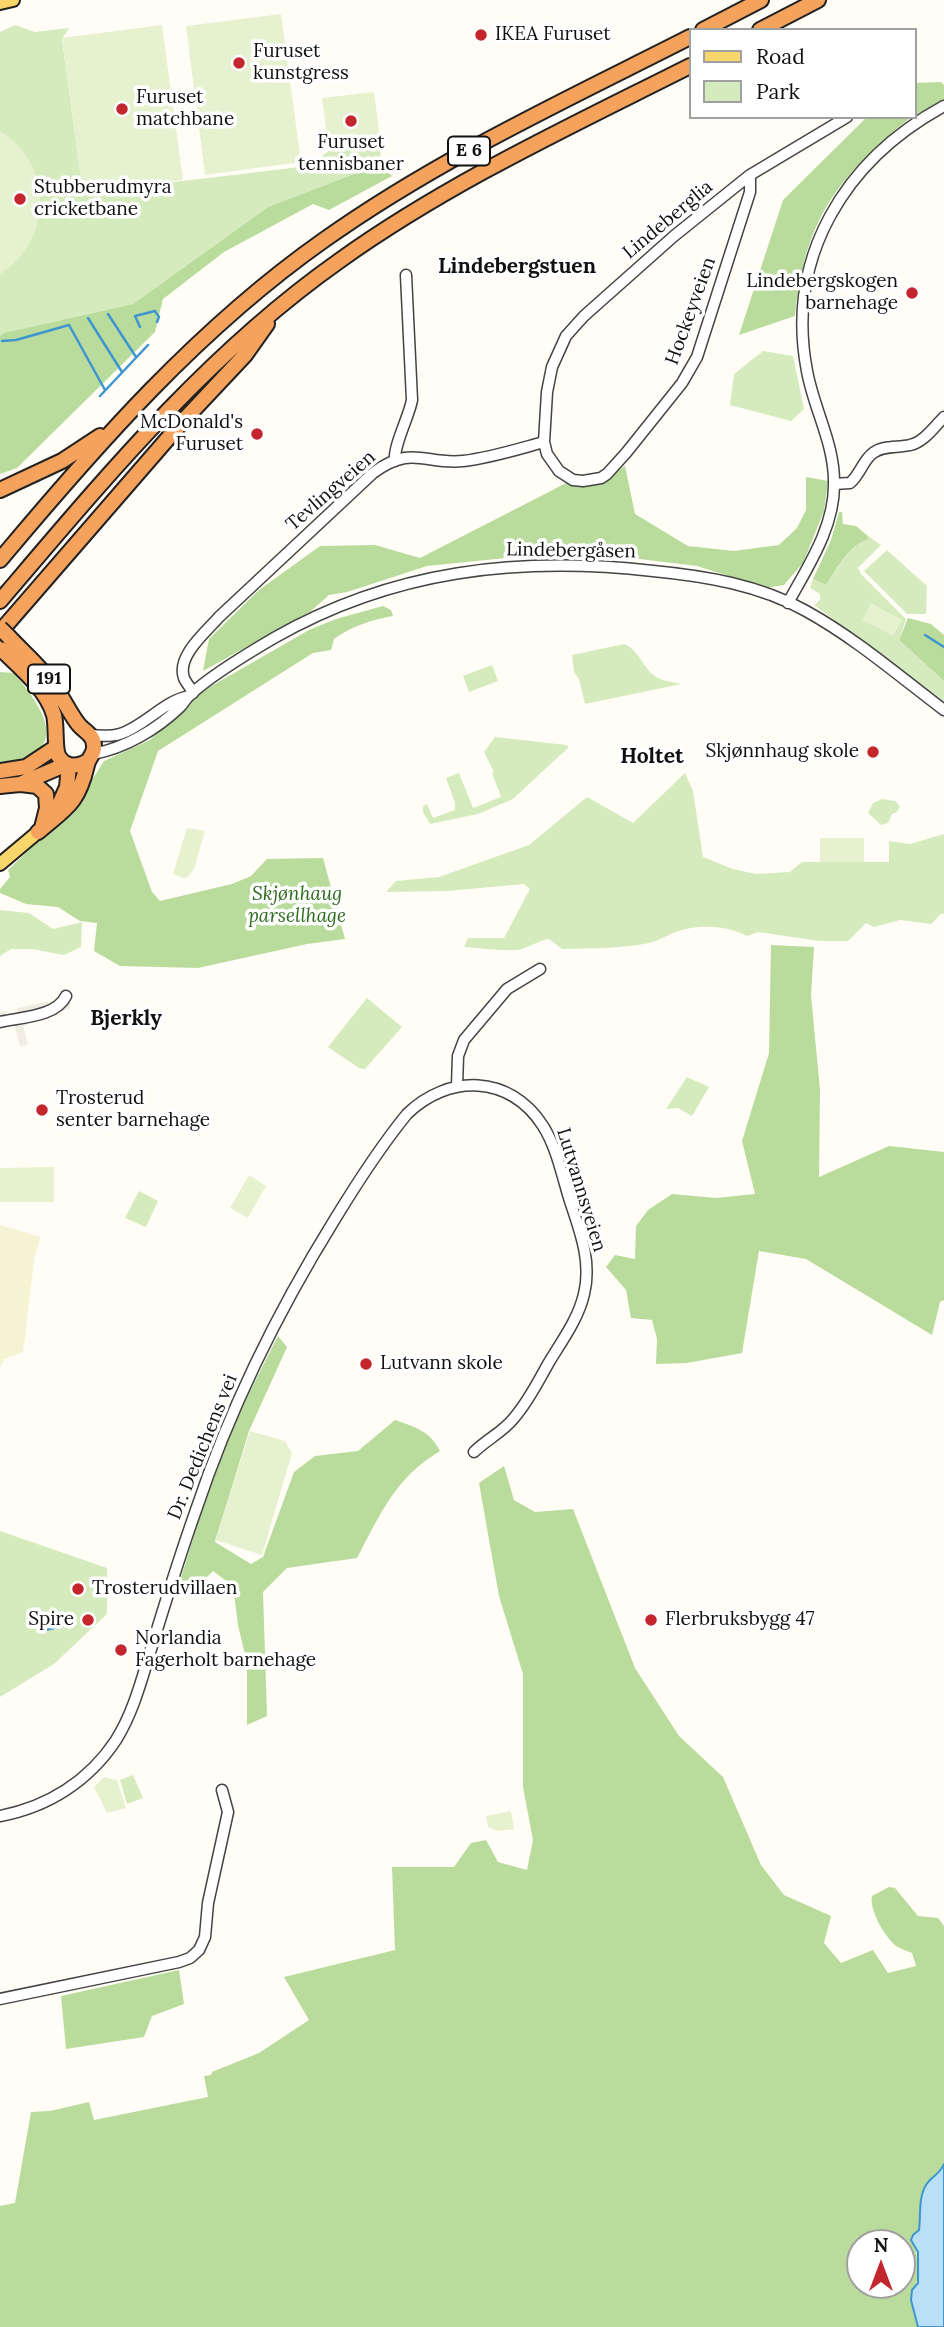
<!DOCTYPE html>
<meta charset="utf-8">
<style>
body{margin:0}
#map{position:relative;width:944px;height:2327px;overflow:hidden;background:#fffdf5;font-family:Lora,serif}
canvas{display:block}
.legend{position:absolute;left:689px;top:28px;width:228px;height:91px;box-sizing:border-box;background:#fff;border:2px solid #a0a0a0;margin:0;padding:9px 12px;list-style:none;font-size:21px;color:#111}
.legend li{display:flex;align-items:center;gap:14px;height:35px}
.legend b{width:35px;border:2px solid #a0a0a0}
.north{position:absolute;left:846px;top:2229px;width:70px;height:70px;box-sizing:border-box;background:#fff;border:2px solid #a0a0a0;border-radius:50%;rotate:0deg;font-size:19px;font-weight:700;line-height:28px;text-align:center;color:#111}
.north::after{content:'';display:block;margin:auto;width:24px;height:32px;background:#c4262e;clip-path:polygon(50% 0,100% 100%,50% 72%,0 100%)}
</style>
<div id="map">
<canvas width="944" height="2327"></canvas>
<ul class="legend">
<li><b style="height:9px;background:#f9d66b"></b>Road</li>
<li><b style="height:19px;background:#d5ebbd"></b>Park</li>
</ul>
<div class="north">N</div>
</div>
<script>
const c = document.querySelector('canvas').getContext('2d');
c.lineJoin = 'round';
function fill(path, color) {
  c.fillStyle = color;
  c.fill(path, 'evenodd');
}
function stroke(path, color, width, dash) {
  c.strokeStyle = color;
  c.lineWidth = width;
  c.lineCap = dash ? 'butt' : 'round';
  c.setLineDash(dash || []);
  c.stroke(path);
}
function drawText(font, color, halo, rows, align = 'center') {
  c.font = font + ' Lora,serif';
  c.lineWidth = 7;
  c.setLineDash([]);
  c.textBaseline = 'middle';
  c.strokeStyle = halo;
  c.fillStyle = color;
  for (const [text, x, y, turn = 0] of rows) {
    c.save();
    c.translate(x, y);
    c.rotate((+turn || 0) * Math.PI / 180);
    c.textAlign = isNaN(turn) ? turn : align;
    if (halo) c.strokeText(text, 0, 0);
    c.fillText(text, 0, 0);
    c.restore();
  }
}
fill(new Path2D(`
 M0,1225L41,1237L35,1254L23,1352L5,1359L0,1368Z`), '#f6f3d4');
fill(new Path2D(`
 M15,25L35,32L69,28L62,39L83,193L308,166L329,151L381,145L380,164L268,207L133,304L3,333L0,336V32Z
 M763,351L793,356L804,409L791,421L730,405L734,374Z
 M868,536L881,545L858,568L861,574L906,619L899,640L944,681V701L814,605L820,600V594L810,588L813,579L826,585C838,569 848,546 867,540Z
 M887,550L927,586L926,614H907L864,571Z
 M624,644C640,650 643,670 658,678C664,681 674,682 681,684L585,704L579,679L574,672L572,655Z
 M492,665L498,681L469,692L463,676Z
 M495,737L566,745L569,747L513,799L478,814L430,824L423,812V806L427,804L433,818L455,810V803L446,778L459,773L473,808L501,797L492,773L494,772L484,752Z
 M685,773L693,791L703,857L733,869L756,874L790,872L802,862H889V841L910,844L944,834V914H941L931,924L900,920L874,927L866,923L848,941H819L758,932L747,936C727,926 701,924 679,931C669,934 659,941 649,943C620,949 591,948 562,949L549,939C538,940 528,949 517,950C500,951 481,948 464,947L468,938H504L530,889L524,884L447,891L386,892L396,881L439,877L529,845L587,797L633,823Z
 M882,799L895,801L900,806L897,812L892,814L888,823L881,825L868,813L873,803Z
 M0,910L29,913L53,929L82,922L81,947L64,955L32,949H11L0,956Z
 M367,998L402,1027L365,1069L359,1068L328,1047Z
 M687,1077L709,1087L692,1116L678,1108L666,1109Z
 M139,1191L158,1201L146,1227L125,1218Z
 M0,1531L107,1568V1614L54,1664L0,1697Z
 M133,1775L143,1798L127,1804L120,1780Z`), '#d5ebbd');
fill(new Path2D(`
 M941,82L944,85V100L914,116V83Z
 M867,117H911C837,178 805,218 795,316L739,335L783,200Z
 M380,164L392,176L329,210L313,204L224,252L163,299L155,332L17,468L0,474V336L3,333L133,304L268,207Z
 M625,466L635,514L688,546L734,551L779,545L797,528L806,510V477L828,481L824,511L803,563L784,585L766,588L697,566L574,551L427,566L347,592L329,595L311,611L203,671L209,639L259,590L320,546L375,545L420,558L580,476C598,478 609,477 625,466Z
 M839,512H842L843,524L856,526L868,536L867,540C848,546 837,569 826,585L813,579L831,540Z
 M383,606L391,610L393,616C371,620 352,626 334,639L331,650L313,653L158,751L130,831L152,892L160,901L232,884L251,876L267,859L323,858L345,939L307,944L198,968L120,966L94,951L97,923L80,921L58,907L26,904L0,893V889L10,877L8,870L77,804L104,761L150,740L203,691L309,630L336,619Z
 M908,618L931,624L944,635V681L899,640Z
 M0,672L14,673C47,713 72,753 0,765Z
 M771,945L814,947L811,995L820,1090L819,1177L889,1146L944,1152V1300L940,1302L932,1335L806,1259L759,1251L742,1353L687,1363L656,1364L657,1339L652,1320L631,1318L626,1290L606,1267L615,1255L635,1259L636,1226L648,1210L672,1194L716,1198L755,1194L742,1141L769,1053Z
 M278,1336L287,1347L249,1431L215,1542L251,1564L263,1557L294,1472L315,1456L358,1451L395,1420C415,1427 430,1431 440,1451C395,1478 381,1513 357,1558L287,1568L263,1592L267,1716L247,1725V1663L238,1625L233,1586L213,1571L189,1595L178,1587L222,1446Z
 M504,1466L514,1500L535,1512L573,1509L635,1668L679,1736L723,1777L761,1865L784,1895L831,1916L824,1943L841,1963L873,1950L888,1973L916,1966L912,1953C907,1951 901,1949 896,1946C885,1937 869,1910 872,1896L889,1887L895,1888L918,1916L938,1918L944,1926V2164C940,2174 933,2177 926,2185C918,2197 921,2217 919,2230L913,2235C915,2252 925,2274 912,2290L918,2327H0V2206L15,2203L31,2112L50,2111L89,2102L94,2120L208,2097L204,2076L211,2075L212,2072L259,2053L309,2020L284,1977L395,1950L392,1867H454L471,1843L486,1840L498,1862L527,1870L533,1840L523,1787V1674L499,1596L479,1483ZM860,2243H902V2285H860Z
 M179,1970L184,2004L152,2016L144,2037L66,2049L61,1996Z`), '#b9dc9c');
fill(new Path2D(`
 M281,14L301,162L205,175L186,26Z
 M162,25L183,180L83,193L62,38Z
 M374,92L381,145L329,151L322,98Z
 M0,131C54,164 53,241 0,274Z
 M871,603L902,620L893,636L862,620Z
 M187,828L205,831L194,869L188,877L183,878L173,874Z
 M820,838H864V862H820Z
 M54,1167V1202H0V1168Z
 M249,1175L266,1186L248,1218L230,1208Z
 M250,1431L285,1441L292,1453L262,1555L215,1540Z
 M104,1777L117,1780L126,1808L107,1813L94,1787Z
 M511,1811L514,1829L497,1831L488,1827L486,1816Z`), '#e6f2cf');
fill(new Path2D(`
 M70,997V1009L26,1019L27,1025L23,1026L28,1044L20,1047L14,1022L0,1025V1012L7,1011L8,1017L18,1015L17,1008Z`), '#f1ede2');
const water = new Path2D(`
 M60,1614L61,1618L58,1619L63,1626L42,1631L37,1624L43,1621V1618Z
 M944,2164V2327H918L911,2300L912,2290L918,2283V2252L911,2240L913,2235L919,2230C921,2216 918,2198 926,2185C932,2176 940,2174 944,2164Z`);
fill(water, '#b9e0f7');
stroke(water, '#3f96cf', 2);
stroke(new Path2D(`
 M108,314L136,357
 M88,318L122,372
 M140,327L135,316L155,311L159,317L157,322
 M2,341L16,340L69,325L105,390
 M100,396L148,345
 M925,635L944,647`), '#3f96cf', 2.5);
const minor = new Path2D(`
 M544,442L547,454L559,471L573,480L583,481L601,478L607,474L626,453L682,383L697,357L750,192V175
 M395,461C393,446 409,417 412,400L406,275
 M834,484L850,483C860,475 863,460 873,453C883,445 898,448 910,445C924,442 934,427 944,417
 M788,603C808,566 834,528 834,485C835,444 814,410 807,371C785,257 845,160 944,106
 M193,693C191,688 186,683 184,678C176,656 207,631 219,617L373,473C412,444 425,465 463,461C490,458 518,449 544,442L547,392L552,367L566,336L584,316L674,236L750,175L847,117
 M91,735C100,736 110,737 120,734C145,726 162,702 189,696
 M93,754C125,748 156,730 180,707C184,703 186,698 190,695C210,676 250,652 274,638C393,570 518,556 653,571C705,576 760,585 806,611C855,638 899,676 944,710
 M0,1022C21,1017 56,1017 66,996
 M457,1086L458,1056L464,1040L507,989L540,969
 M0,1816C48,1807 89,1781 116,1740C134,1711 142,1678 152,1646C166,1600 180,1555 196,1510C230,1408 278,1311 335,1219C357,1183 380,1147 407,1114C448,1074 510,1074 543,1126C557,1148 562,1176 570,1201C580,1231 592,1262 584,1294C578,1320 561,1342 548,1364C538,1382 528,1402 514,1418C503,1432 486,1440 474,1452
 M0,1999L179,1962L190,1958L199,1950L205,1937L208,1903L228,1812L222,1790`);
const major = new Path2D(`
 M0,3L13,0
 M0,864L38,832`);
const highway = new Path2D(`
 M703,30L761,0
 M760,30L818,0
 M0,490L62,461L100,436
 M0,560C98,443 199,328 324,240C438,159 566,100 690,37
 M0,601C104,479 207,354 339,261C448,183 571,126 690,66
 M0,632L183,421L245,355L267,324
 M9,637C24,653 41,667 53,685C63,697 69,713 79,725C85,732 94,735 94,746C95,754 88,758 87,765C78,804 66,808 38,832
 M0,648C19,667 46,688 54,715C57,727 54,750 59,757C66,768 78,767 88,761
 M0,771L26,767L56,747
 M21,784L37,786L46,794L47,808L42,828
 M0,786L20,784L67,764
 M54,816L67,787L69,765`);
stroke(minor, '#444', 13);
stroke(major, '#222', 16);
stroke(highway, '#222', 18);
stroke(minor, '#fff', 10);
stroke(major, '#f9d66b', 12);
stroke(highway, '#f5a25d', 14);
const highwayBridge = new Path2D(`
 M0,628L9,637`);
stroke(highwayBridge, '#222', 18, []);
stroke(highwayBridge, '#f5a25d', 14);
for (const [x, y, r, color] of [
 [481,35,7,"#c4262e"],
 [239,63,7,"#c4262e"],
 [122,109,7,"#c4262e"],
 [351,121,7,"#c4262e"],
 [20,199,7,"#c4262e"],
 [912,293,7,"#c4262e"],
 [257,434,7,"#c4262e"],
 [873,752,7,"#c4262e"],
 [42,1110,7,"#c4262e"],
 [366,1364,7,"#c4262e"],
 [78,1589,7,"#c4262e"],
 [88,1620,7,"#c4262e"],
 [651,1620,7,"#c4262e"],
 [121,1650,7,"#c4262e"]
]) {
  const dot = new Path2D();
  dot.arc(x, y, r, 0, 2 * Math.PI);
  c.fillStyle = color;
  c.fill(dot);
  stroke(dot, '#fff', 2.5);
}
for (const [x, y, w] of [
 [469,151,42],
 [49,679,42]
]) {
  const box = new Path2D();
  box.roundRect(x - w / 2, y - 14.5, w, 29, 5);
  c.fillStyle = '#fff';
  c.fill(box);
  stroke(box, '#111', 2);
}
drawText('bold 18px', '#111', null, [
 ["E 6",469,151],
 ["191",49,679]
]);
drawText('19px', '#111', '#fff', [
 ["IKEA Furuset",495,35],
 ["Furuset",253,52],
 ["kunstgress",253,74],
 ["Furuset",136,98],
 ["matchbane",136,120],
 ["Furuset",351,143,"center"],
 ["tennisbaner",351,165,"center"],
 ["Stubberudmyra",34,188],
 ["cricketbane",34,210],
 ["Lindebergskogen",898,282,"right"],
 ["barnehage",898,304,"right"],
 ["McDonald's",243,423,"right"],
 ["Furuset",243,445,"right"],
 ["Skjønnhaug skole",859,752,"right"],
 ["Trosterud",56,1099],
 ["senter barnehage",56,1121],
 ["Lutvann skole",380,1364],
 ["Trosterudvillaen",92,1589],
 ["Spire",74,1620,"right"],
 ["Flerbruksbygg 47",665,1620],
 ["Norlandia",135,1639],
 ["Fagerholt barnehage",135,1661]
], 'left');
drawText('19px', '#111', '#fff', [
 ["Lindeberglia",668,220,-40],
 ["Hockeyveien",691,311,-70],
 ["Tevlingveien",331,491,-41],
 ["Lindebergåsen",571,551,1],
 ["Lutvannsveien",581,1190,73],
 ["Dr. Dedichens vei",203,1447,-68]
]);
drawText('italic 19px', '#2f6b1f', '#fff', [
 ["Skjønhaug",297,895],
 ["parsellhage",297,917]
]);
drawText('bold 21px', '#111', '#fff', [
 ["Lindebergstuen",517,267],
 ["Holtet",652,757],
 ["Bjerkly",126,1019]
]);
</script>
